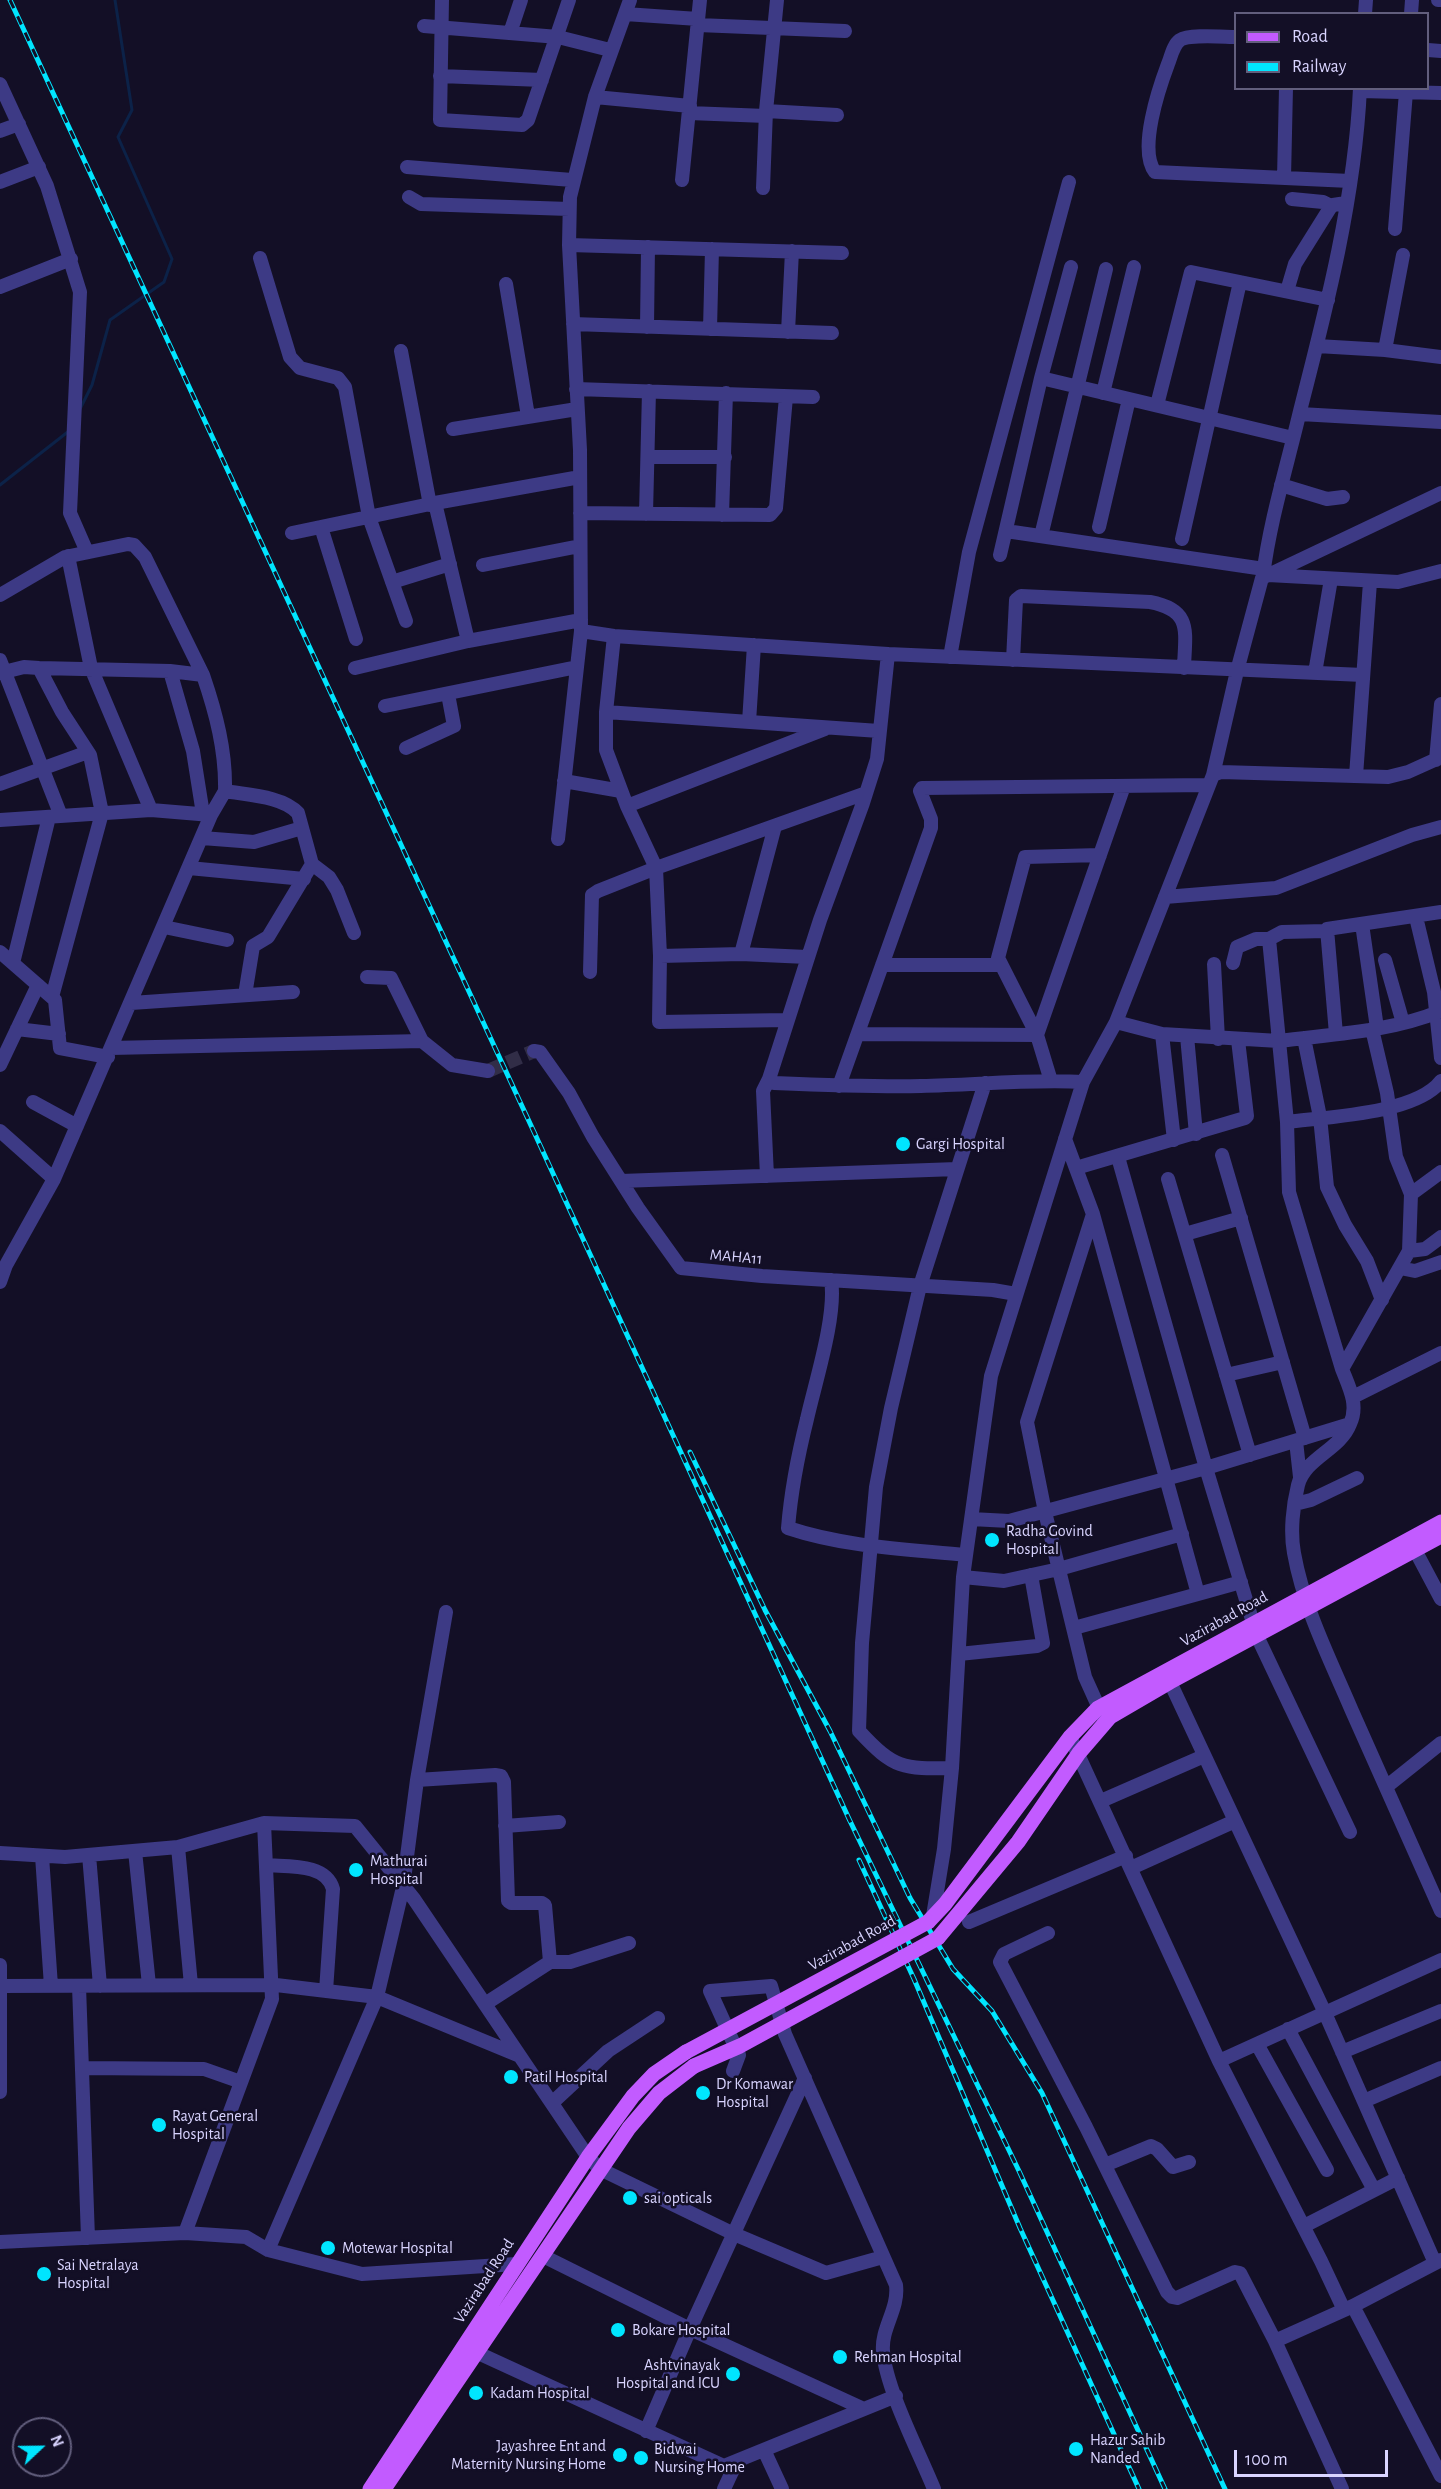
<!DOCTYPE html>
<style>
body{margin:0}
#map{position:relative;width:1441px;height:2489px;overflow:hidden;background:#130f26;font-family:"Alegreya Sans",sans-serif}
canvas{display:block}
.legend{position:absolute;left:1234px;top:12px;width:195px;height:78px;box-sizing:border-box;background:#130f26;border:2px solid #625e7d;margin:0;padding:8px 10px;list-style:none;font-size:18px;color:#d9d4ff}
.legend li{display:flex;align-items:center;gap:12px;height:30px}
.legend b{width:30px;border:2px solid #625e7d}
.north{position:absolute;left:12px;top:2417px;width:60px;height:60px;box-sizing:border-box;background:#130f26;border:2px solid #625e7d;border-radius:50%;rotate:68deg;font-size:16px;font-weight:700;line-height:24px;text-align:center;color:#d9d4ff}
.north::after{content:'';display:block;margin:auto;width:21px;height:27px;background:#00e5ff;clip-path:polygon(50% 0,100% 100%,50% 72%,0 100%)}
.scale{position:absolute;left:1234px;top:2450px;width:154px;height:27px;box-sizing:border-box;border:3px solid #d9d4ff;border-top:0;padding-left:8px;font-size:18px;line-height:21px;white-space:nowrap;color:#d9d4ff;-webkit-text-stroke:4px #130f26;paint-order:stroke}
</style>
<div id="map">
<canvas width="1441" height="2489"></canvas>
<ul class="legend">
<li><b style="height:8px;background:#c25bff"></b>Road</li>
<li><b style="height:8px;background:#00e5ff"></b>Railway</li>
</ul>
<div class="north">N</div>
<div class="scale">100 m</div>
</div>
<script>
const c = document.querySelector('canvas').getContext('2d');
c.lineJoin = 'round';
function stroke(path, color, width, dash) {
  c.strokeStyle = color;
  c.lineWidth = width;
  c.lineCap = dash ? 'butt' : 'round';
  c.setLineDash(dash || []);
  c.stroke(path);
}
function drawText(font, color, halo, rows, align = 'center') {
  c.font = font + ' "Alegreya Sans",sans-serif';
  c.lineWidth = 5;
  c.setLineDash([]);
  c.textBaseline = 'middle';
  c.strokeStyle = halo;
  c.fillStyle = color;
  for (const [text, x, y, turn = 0] of rows) {
    c.save();
    c.translate(x, y);
    c.rotate((+turn || 0) * Math.PI / 180);
    c.textAlign = isNaN(turn) ? turn : align;
    if (halo) c.strokeText(text, 0, 0);
    c.fillText(text, 0, 0);
    c.restore();
  }
}
stroke(new Path2D(`
 M80,409L92,385L110,320L164,282L172,259L118,137L132,110L115,0
 M0,485L69,431`), '#0c2248', 3);
stroke(new Path2D(`
 M488,1071L534,1051`), '#312d47', 14, [14, 7]);
stroke(new Path2D(`
 M442,0L440,120L522,125L528,120L569,0
 M630,0L595,97L570,197L569,245L580,450L581,631L614,636L888,654L1363,675
 M1438,0H1441
 M625,14L698,19
 M1365,14L1366,0
 M1411,14L1412,0
 M698,25L845,31
 M424,26L558,37L610,50
 M510,33L521,0
 M1236,37C1224,37 1189,34 1180,40C1173,45 1171,57 1168,64C1159,88 1138,150 1155,172L1350,181
 M1428,50L1441,51
 M440,76L542,80
 M0,84L47,186L80,292L70,513L87,552
 M1360,91L1441,93
 M595,97L690,106
 M766,111L837,115
 M689,113L766,116
 M0,131L19,124
 M407,167L572,180
 M1284,178L1286,88
 M682,180L700,0
 M0,182L39,167
 M763,188L766,111L777,0
 M409,197L421,204L569,209
 M1292,199L1323,202L1331,206
 M1395,229L1406,92
 M569,245L842,253
 M260,258L290,357L300,368L338,378L345,387L369,517L406,621
 M506,284L528,416
 M0,287L71,259
 M1287,291L1295,264L1330,208L1333,205L1346,203
 M573,324L832,333
 M647,327L648,247
 M710,329L712,249
 M788,332L792,251
 M1317,346L1385,350L1441,357
 M1385,350L1403,255
 M401,351L430,505
 M1041,378L1071,267
 M576,389L813,397
 M1103,393L1134,267
 M1157,405L1191,272L1328,300
 M1300,414L1441,422
 M453,429L577,409
 M648,457H725
 M1281,485L1327,499L1343,497
 M435,503L468,641
 M580,513L770,515L776,508L786,397
 M646,514L649,391
 M722,515L726,393
 M321,527L356,639
 M1099,527L1129,399
 M1006,531L1264,569
 M292,533L435,503L580,477
 M1041,536L1106,269
 M1182,539L1240,282
 M1000,555L1041,378L1293,438
 M68,556L91,668L151,810
 M483,565L580,546
 M1268,575L1398,582L1441,571
 M1263,576C1270,520 1287,466 1300,411C1327,306 1355,197 1360,88
 M392,582L450,564
 M0,595L65,557L128,544L134,545L145,557L203,675
 M888,654L877,759L863,803L820,920L769,1079L774,1083C823,1085 872,1087 921,1086C976,1085 1029,1079 1083,1082
 M950,657L969,552L1069,182
 M0,660L61,816
 M1013,660L1016,600L1021,596L1150,602C1193,610 1185,632 1184,668
 M39,668L62,712L90,755L102,813L52,997
 M355,668L468,641L581,620
 M170,671L193,751L203,814
 M0,673L24,667L39,668L170,671L203,675C216,713 226,751 225,791
 M1315,673L1331,579
 M385,706L577,667
 M606,712L879,731
 M749,722L754,645
 M406,748L454,726L448,694
 M1436,760L1441,704
 M1213,775L1221,772L1388,777L1408,772L1441,757
 M1356,776L1370,582
 M564,781L621,791
 M0,784L88,752
 M627,806L825,729
 M0,820L151,810L211,815
 M775,826L741,954L807,957
 M202,838L254,842L302,828
 M558,839L581,631
 M189,868L304,879
 M1165,897L1276,888L1412,835L1441,827
 M1416,917L1434,992L1441,1058
 M1362,924L1377,1028
 M164,927L227,940
 M1269,939L1279,1041C1333,1034 1390,1032 1441,1011
 M0,952L55,1000L60,1048L108,1057
 M660,956L741,954
 M1385,960L1403,1023
 M13,963L49,817
 M1233,963L1237,947L1256,939H1269L1282,932L1326,931
 M1214,964L1218,1039
 M882,965H1001
 M590,972L592,895L598,891L656,868L627,806L606,750V712L614,636
 M367,977L391,978L422,1041
 M245,995L253,946L268,937L312,864
 M131,1003L293,992
 M787,1020L659,1022L660,956L656,868L866,793
 M1116,1022L1162,1034L1279,1041L1287,1122L1289,1192L1342,1369
 M17,1029L59,1034
 M1372,1029L1387,1093L1396,1157L1411,1194
 M858,1034L1037,1035L998,958L1025,857L1100,855
 M1162,1034L1174,1140
 M1336,1034L1327,929L1441,912
 M1187,1036L1196,1134
 M1304,1038L1320,1117L1327,1187L1345,1225L1367,1261L1382,1300
 M111,1048L422,1041L452,1065L488,1071
 M534,1051L540,1052L569,1093L593,1137L638,1208L681,1268L762,1276L993,1290L1016,1294
 M0,1065L38,985
 M1051,1081L1037,1035L1124,786
 M839,1086L931,828V819L920,791L922,788L1209,785
 M33,1102L77,1126
 M1287,1122C1326,1117 1416,1114 1441,1081
 M0,1131L54,1179L6,1265L0,1282
 M1065,1139L1093,1214L1027,1422L1045,1512L1085,1677L1103,1717
 M1222,1155L1305,1438
 M1076,1168L1245,1118L1247,1116L1238,1040
 M767,1176L763,1091L769,1079
 M54,1179L211,815L225,791C247,795 283,796 298,813L312,864L329,877L337,890L354,933
 M1168,1179L1250,1455
 M621,1181L957,1169
 M1093,1214L1198,1594L1241,1582
 M1185,1234L1241,1218
 M1409,1251L1425,1249L1441,1237
 M1400,1268L1415,1271L1441,1262
 M831,1280C837,1315 815,1383 807,1419C798,1455 791,1491 788,1528C845,1547 906,1549 966,1555
 M1226,1375L1283,1362
 M1353,1397L1441,1353
 M1350,1424C1340,1450 1305,1458 1298,1485C1293,1505 1290,1532 1294,1553C1304,1609 1330,1659 1352,1711C1382,1778 1411,1845 1441,1911
 M1296,1441L1300,1477
 M1295,1504L1311,1500L1357,1478
 M971,1519L1009,1521L1206,1468L1118,1157
 M1415,1550L1441,1599
 M963,1577L1004,1581L1059,1569L1182,1534
 M446,1612L417,1780L403,1887L377,1997L268,2250L362,2274L516,2264
 M1074,1628L1198,1594
 M959,1654L1037,1646L1043,1643L1031,1575
 M1170,1682L1325,2013L1435,2263
 M1070,1737L1219,2061L1321,2261L1344,2310
 M952,1768C903,1769 894,1769 859,1731L862,1643L876,1487L891,1408L920,1286L985,1083
 M417,1780L495,1775L501,1776L504,1782L508,1901L511,1903H542L545,1905L550,1962
 M1386,1787L1441,1743
 M1101,1801L1204,1756
 M264,1823L272,1999L185,2233L246,2237L268,2250
 M505,1826L559,1822
 M1350,1832L1257,1636L1206,1468L1350,1424C1359,1405 1349,1387 1342,1369L1409,1251L1411,1194L1441,1172
 M178,1847L191,1985
 M135,1851L149,1985
 M0,1853L65,1857L178,1847L264,1823L355,1826L414,1899L588,2157L600,2169L734,2234L826,2273L883,2257
 M89,1855L100,1986
 M42,1856L51,1986
 M266,1865C288,1867 326,1863 333,1889L326,1991
 M1131,1868L1235,1821
 M933,1916L944,1849L952,1768L963,1577L991,1376L1083,1082L1116,1022L1213,775L1237,671L1262,578L1441,493
 M969,1922L1126,1856
 M1048,1933L1004,1954L1000,1962L1086,2127L1167,2292L1172,2297L1177,2298L1235,2272L1240,2273L1275,2341L1342,2489
 M0,1965V2092
 M0,1986L276,1985L377,1997L520,2056
 M79,1986L88,2238
 M485,2004L550,1962H570L629,1943
 M1288,2029L1374,2190
 M1257,2044L1327,2170
 M1342,2052L1441,2011
 M1219,2061L1441,1960
 M82,2068L204,2069L241,2082
 M733,2071L739,2055L710,1991L771,1986L785,2034L896,2285C899,2309 881,2328 883,2351C886,2389 919,2452 934,2489
 M805,2078L690,2329L864,2409
 M1364,2101L1441,2068
 M552,2103L608,2051L658,2018
 M1105,2165L1151,2146L1157,2149L1173,2167L1189,2162
 M1304,2226L1398,2178
 M0,2242L185,2233
 M543,2256L690,2329L646,2431
 M1353,2306L1441,2476
 M1275,2341L1353,2306L1441,2260
 M467,2348L724,2466L896,2396
 M764,2450L782,2489
 M724,2489L737,2461`), '#3d3a85', 14);
stroke(new Path2D(`
 M928,1922L945,1904L1070,1737L1098,1708L1441,1522
 M938,1938L1018,1842L1079,1753L1110,1717L1170,1682L1441,1536
 M370,2489L588,2157L633,2096L654,2074L686,2052
 M384,2489L629,2128L659,2093L694,2066`), '#c25bff', 15);
const rail = new Path2D(`
 M10,0L534,1132L850,1821L1019,2171L1165,2489
 M690,1452L765,1610L830,1731L910,1898L953,1969L992,2011L1042,2093L1225,2489
 M859,1860L914,1979L1020,2228L1139,2489`);
stroke(rail, '#00e5ff', 5);
stroke(rail, '#130f26', 3, [9]);
stroke(new Path2D(`
 M686,2052L928,1922
 M694,2066L740,2046L938,1938`), '#c25bff', 15);
for (const [x, y, r, color] of [
 [903,1144,8,"#00e5ff"],
 [992,1540,8,"#00e5ff"],
 [356,1870,8,"#00e5ff"],
 [511,2077,8,"#00e5ff"],
 [703,2093,8,"#00e5ff"],
 [159,2125,8,"#00e5ff"],
 [630,2198,8,"#00e5ff"],
 [328,2248,8,"#00e5ff"],
 [44,2274,8,"#00e5ff"],
 [618,2330,8,"#00e5ff"],
 [840,2357,8,"#00e5ff"],
 [733,2374,8,"#00e5ff"],
 [476,2393,8,"#00e5ff"],
 [1076,2449,8,"#00e5ff"],
 [620,2455,8,"#00e5ff"],
 [641,2458,8,"#00e5ff"]
]) {
  const dot = new Path2D();
  dot.arc(x, y, r, 0, 2 * Math.PI);
  c.fillStyle = color;
  c.fill(dot);
  stroke(dot, '#130f26', 2);
}
drawText('16px', '#d9d4ff', '#130f26', [
 ["Gargi Hospital",916,1144],
 ["Radha Govind",1006,1531],
 ["Hospital",1006,1549],
 ["Mathurai",370,1861],
 ["Hospital",370,1879],
 ["Patil Hospital",524,2077],
 ["Dr Komawar",716,2084],
 ["Hospital",716,2102],
 ["Rayat General",172,2116],
 ["Hospital",172,2134],
 ["sai opticals",644,2198],
 ["Motewar Hospital",342,2248],
 ["Sai Netralaya",57,2265],
 ["Hospital",57,2283],
 ["Bokare Hospital",632,2330],
 ["Rehman Hospital",854,2357],
 ["Ashtvinayak",720,2365,"right"],
 ["Hospital and ICU",720,2383,"right"],
 ["Kadam Hospital",490,2393],
 ["Hazur Sahib",1090,2440],
 ["Nanded",1090,2458],
 ["Jayashree Ent and",606,2446,"right"],
 ["Maternity Nursing Home",606,2464,"right"],
 ["Bidwai",654,2449],
 ["Nursing Home",654,2467]
], 'left');
drawText('16px', '#d9d4ff', '#130f26', [
 ["MAHA11",736,1257,5],
 ["Vazirabad Road",1224,1619,-29],
 ["Vazirabad Road",852,1943,-29],
 ["Vazirabad Road",484,2281,-57]
]);
</script>
